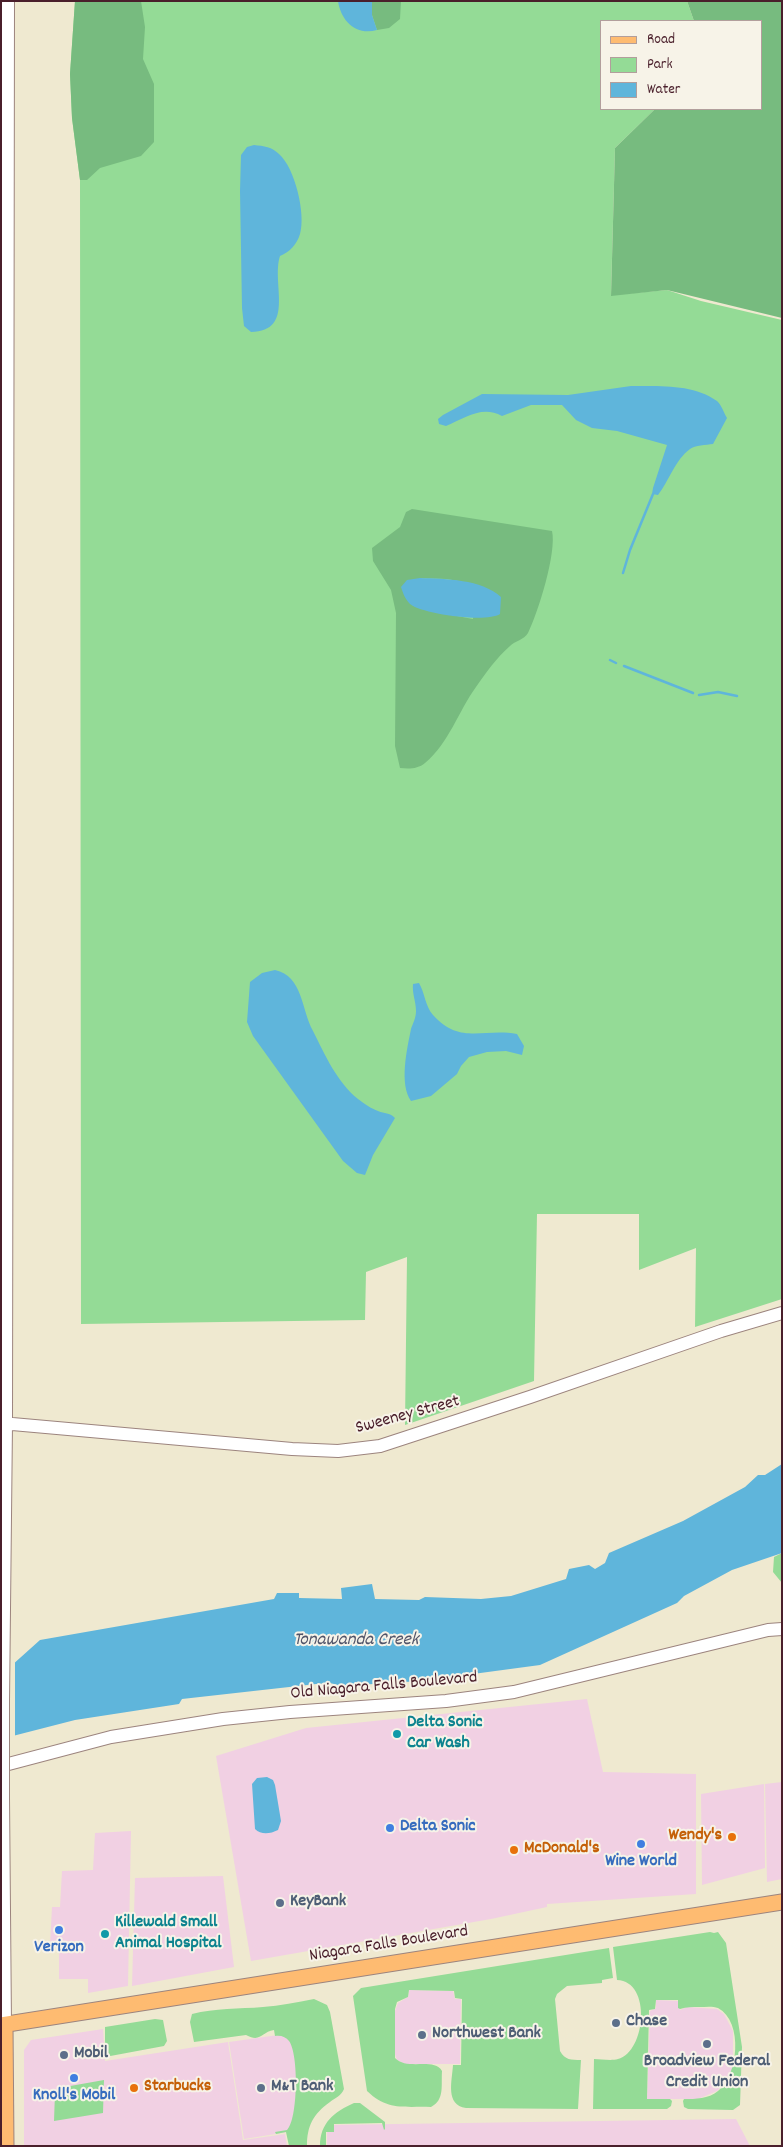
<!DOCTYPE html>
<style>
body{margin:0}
#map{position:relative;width:783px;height:2147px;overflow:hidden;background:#efe9d0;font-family:Dekko,sans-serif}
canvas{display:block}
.frame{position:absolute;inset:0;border:2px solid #4a1f2b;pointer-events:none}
.legend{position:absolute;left:600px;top:20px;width:162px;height:90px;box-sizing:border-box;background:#f7f3e8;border:1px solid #b29e9c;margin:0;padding:6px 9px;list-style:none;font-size:15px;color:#4a1f2b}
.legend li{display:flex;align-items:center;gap:10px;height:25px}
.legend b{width:25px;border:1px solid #b29e9c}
</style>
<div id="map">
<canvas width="783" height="2147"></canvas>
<div class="frame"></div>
<ul class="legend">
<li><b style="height:6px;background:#febb71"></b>Road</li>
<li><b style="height:14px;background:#94db96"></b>Park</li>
<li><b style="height:14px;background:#5fb5db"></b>Water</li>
</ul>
</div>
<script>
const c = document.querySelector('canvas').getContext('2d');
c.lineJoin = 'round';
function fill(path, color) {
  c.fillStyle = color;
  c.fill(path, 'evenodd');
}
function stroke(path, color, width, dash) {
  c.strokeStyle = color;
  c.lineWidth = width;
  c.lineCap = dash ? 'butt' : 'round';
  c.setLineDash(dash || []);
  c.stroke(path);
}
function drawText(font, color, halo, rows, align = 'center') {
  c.font = font + ' Dekko,sans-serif';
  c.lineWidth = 4;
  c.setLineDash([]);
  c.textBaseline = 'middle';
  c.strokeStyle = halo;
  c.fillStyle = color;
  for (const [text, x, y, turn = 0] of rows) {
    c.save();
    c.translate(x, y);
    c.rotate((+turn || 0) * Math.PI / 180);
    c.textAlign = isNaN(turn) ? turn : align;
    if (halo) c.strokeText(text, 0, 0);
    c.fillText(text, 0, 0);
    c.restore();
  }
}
fill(new Path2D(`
 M587,1699L603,1772L696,1774V1894L547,1904V1907L491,1919L251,1961L216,1756L306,1728Z
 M782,1782V1879L767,1882L765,1784Z
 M764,1784L765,1868L702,1885L701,1794Z
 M131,1831L128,1986L88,1993V1979H59V1945H50L52,1907H60L62,1871L93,1870L95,1833Z
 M223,1876L234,1967L132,1986L135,1878Z
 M409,1990L453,1991L455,1999H461L460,2064H405L397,2060L394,2051L395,2011L398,2003L408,1997Z
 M656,2000L678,2001L680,2010L687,2007L717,2009L724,2014L733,2031V2068L727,2081L717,2091L698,2099H647L650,2011L656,2008Z
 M103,2029L105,2061L228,2042L243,2140L285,2134L287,2146H24V2050L31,2040Z
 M285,2034L292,2042L297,2064L295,2118L288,2132L244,2139L229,2042Z
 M736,2119L750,2146H327V2125Z`), '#f1d0e3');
fill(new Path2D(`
 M75,1H687L694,21H602V109H655L615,148L611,295L667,290L701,301L782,320V1299L695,1327L696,1248L639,1270V1214H537L534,1381L405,1425L407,1257L366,1272L365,1320L81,1324L80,180L72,118L70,74Z
 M782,1553V1583L773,1572L774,1557Z
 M710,1932L714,1933L718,1932L726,1943L742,2047L740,2105L733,2110L688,2109L684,2107L683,2101L684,2099C696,2099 708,2099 718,2091C738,2076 744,2022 718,2008C713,2006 705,2007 699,2007C692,2007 687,2007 680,2009L678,2008V2000H656L655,2009L649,2010L647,2099H670L672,2101L671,2106L667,2109H593L594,2059C601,2059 611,2061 618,2059C646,2052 652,1981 617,1980L613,1947Z
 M609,1948L613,1978L602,1980V1983L567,1986L557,1994L555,1999L560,2051C565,2060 571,2060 581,2060L578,2109L466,2108C445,2105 452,2081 453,2065H461L462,1999L455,1998L454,1991L409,1990L408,1997L397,2002L395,2009V2058C407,2071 434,2057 442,2071C441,2085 445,2100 431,2107C404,2106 388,2111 367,2091L353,1996L361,1988Z
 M314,1999L327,2005L330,2012L344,2089C341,2096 335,2098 330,2102C313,2114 307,2126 307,2146H289L286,2132L276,2134L275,2132L287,2130C298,2120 299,2054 289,2041C286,2037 281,2035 275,2036L274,2030C261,2032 261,2043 246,2035L194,2042L190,2022L192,2014C215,2008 239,2009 263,2007C280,2006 297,2002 314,1999Z
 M155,2019L163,2020L167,2041L164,2046L105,2057V2027Z
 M104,2080L103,2113L54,2121L55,2092L59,2088Z
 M354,2103H360L385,2122V2129L384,2130L382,2123L334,2124V2132H326V2146H320C320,2123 334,2112 354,2103Z`), '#94db96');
fill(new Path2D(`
 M75,1H141L145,27L143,59L154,84V142L141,156L100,168L87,180H80L72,118L70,74Z
 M372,1H401L400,19L389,28L377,30L372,15Z
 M687,1H782V318L667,290L611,296L615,148L655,109H762V21H694Z
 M412,509L552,531C557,552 538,613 528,633C524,640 515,641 510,646C497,657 485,674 476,687C458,712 449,743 425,763C418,769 409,769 400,768L395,746L396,613L391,590L373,561L372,548L400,527L406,512ZM420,578L447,579L474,584L473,619L430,611L412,605Z`), '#77bb7f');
fill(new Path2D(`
 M338,1H372V15L377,30C356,36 341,21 338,1Z
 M254,145C264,146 272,147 279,154C295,168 306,214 300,234C297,244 290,252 280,256C271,283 296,331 251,332L244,326L242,308L240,191L241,155L247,147Z
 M631,386C659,386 694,384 717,401C721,404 724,413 727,418L713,444C706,445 695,445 690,449C675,460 669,481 658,495L652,494L653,488L667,445L617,431L592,428L576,420L562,405H531L502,416C482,405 465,418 446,426L439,424L438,419L443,415L482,394L568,395Z
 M420,578C446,579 481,579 501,597L500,614C486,623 422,614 410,604C405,599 403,593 401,587L407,580Z
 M275,970C303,976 301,1009 313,1031C325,1055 337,1082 358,1099C363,1103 372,1109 378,1111C385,1114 389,1112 395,1118L373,1155L365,1175L357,1173L343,1161L253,1036L247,1022L250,982L262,973Z
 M419,983C425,993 425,1006 433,1015C460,1045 483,1028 517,1034L524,1046L522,1055L506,1051L487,1052L469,1057L461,1066L457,1074L431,1096L411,1101C399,1084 407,1049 411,1029C413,1023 416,1018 416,1011C416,1001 412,994 413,984Z
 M782,1464V1553L732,1570L684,1596L677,1603L540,1665L458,1676L452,1679L342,1686L330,1683L316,1684L182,1699L179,1704L75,1720L1,1739V1675L40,1640L274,1599L277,1593H299V1598L342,1599L341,1588L372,1584L375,1599L419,1600L425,1597L481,1599L511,1596L566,1579L569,1569L589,1565L595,1569L605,1563L609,1553L683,1521L745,1487L758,1475H765Z
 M267,1777L273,1780L275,1785L281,1821L278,1830C270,1834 261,1835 255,1829L252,1784L257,1778Z`), '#5fb5db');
fill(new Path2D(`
 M15,1660V1738L1,1742V1672Z`), '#efe9d0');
stroke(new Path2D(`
 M623,573L630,550L653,494
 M610,660L616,663
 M624,666L693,693
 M699,695L718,692L737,696`), '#5fb5db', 2.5);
const minor = new Path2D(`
 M1,1423L292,1449L338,1451L380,1446L530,1397L721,1331L782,1313
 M3,1701L6,1424L8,1
 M1,1766L111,1737L223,1719L290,1712L446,1701L514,1692L768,1630L782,1629
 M3,1798L5,2025`);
const major = new Path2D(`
 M1,2025L782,1902
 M5,2025L6,2146`);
stroke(minor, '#9c847e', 14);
stroke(major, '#9c847e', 17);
stroke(minor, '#fff', 12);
stroke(major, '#febb71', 15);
const minorBridge = new Path2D(`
 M3,1798V1701`);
stroke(minorBridge, '#9c847e', 14, []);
stroke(minorBridge, '#fff', 12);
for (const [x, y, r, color] of [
 [397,1734,5,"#0f9aa8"],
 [390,1828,5,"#3f7fe0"],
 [732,1837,5,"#e8710a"],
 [641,1844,5,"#3f7fe0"],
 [514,1850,5,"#e8710a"],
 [280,1903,5,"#5c6f8a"],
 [59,1930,5,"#3f7fe0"],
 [105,1934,5,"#0f9aa8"],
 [616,2023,5,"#5c6f8a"],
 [422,2035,5,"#5c6f8a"],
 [707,2044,5,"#5c6f8a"],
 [64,2055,5,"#5c6f8a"],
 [74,2078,5,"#3f7fe0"],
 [134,2088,5,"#e8710a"],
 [261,2088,5,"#5c6f8a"]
]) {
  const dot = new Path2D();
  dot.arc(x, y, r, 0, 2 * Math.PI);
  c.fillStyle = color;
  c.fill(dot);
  stroke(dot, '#f7f3e8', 2);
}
drawText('18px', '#4a1f2b', '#f7f3e8', [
 ["Sweeney Street",408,1416,-15],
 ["Old Niagara Falls Boulevard",384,1687,-5],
 ["Niagara Falls Boulevard",389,1945,-9]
]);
drawText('bold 18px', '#0d838f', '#f7f3e8', [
 ["Delta Sonic",407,1724],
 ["Car Wash",407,1745],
 ["Killewald Small",115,1924],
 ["Animal Hospital",115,1945]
], 'left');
drawText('bold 18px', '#366cbe', '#f7f3e8', [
 ["Delta Sonic",400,1828,"left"],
 ["Wine World",641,1863],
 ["Verizon",59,1949],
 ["Knoll's Mobil",74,2097]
]);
drawText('bold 18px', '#c56008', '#f7f3e8', [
 ["Wendy's",722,1837,"right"],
 ["McDonald's",524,1850],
 ["Starbucks",144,2088]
], 'left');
drawText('bold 18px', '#4e5e75', '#f7f3e8', [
 ["KeyBank",290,1903],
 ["Chase",626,2023],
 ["Northwest Bank",432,2035],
 ["Mobil",74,2055],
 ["Broadview Federal",707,2063,"center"],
 ["Credit Union",707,2084,"center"],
 ["M&T Bank",271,2088]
], 'left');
drawText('italic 19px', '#515469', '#f7f3e8', [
 ["Tonawanda Creek",356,1641]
]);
</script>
